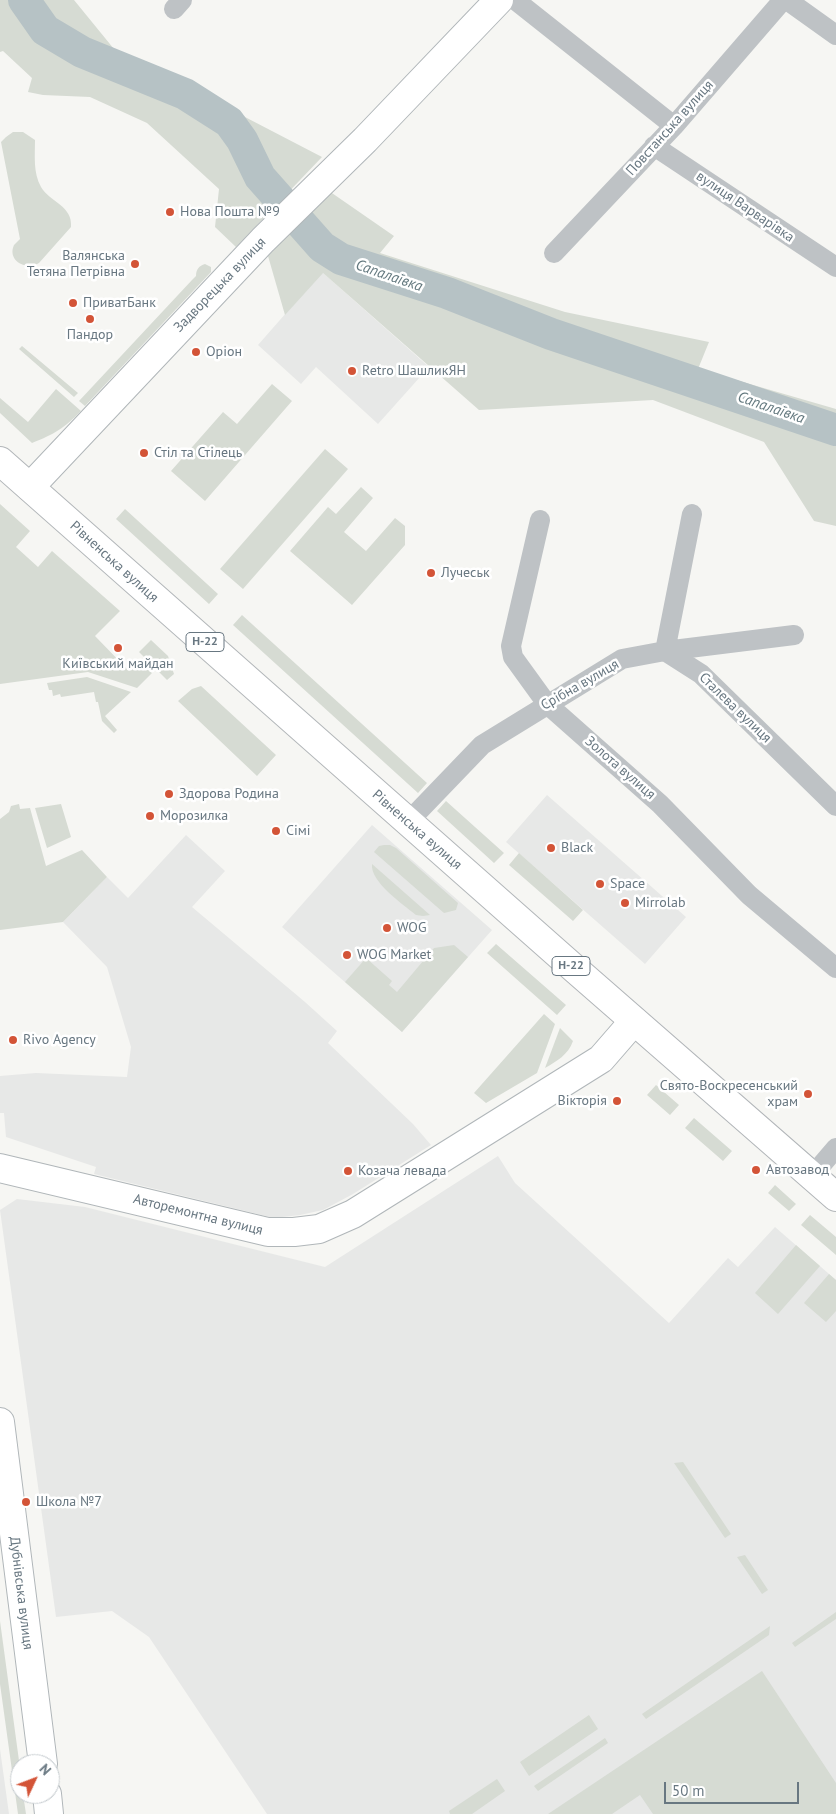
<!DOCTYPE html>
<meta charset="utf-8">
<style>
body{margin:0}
#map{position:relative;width:836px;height:1814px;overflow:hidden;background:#f6f6f3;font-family:"PT Sans",sans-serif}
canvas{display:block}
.north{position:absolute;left:10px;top:1754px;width:50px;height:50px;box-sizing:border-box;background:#fff;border:1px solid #c3c9cd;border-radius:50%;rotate:47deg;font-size:14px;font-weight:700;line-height:20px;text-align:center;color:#687781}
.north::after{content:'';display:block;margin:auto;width:18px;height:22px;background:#d35437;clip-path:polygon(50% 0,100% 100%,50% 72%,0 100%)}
.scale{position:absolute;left:664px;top:1782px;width:135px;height:22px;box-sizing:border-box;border:2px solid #687781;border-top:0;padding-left:6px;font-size:15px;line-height:18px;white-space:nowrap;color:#687781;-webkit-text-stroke:4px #fff;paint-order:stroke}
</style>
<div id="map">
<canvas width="836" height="1814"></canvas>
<div class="north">N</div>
<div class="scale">50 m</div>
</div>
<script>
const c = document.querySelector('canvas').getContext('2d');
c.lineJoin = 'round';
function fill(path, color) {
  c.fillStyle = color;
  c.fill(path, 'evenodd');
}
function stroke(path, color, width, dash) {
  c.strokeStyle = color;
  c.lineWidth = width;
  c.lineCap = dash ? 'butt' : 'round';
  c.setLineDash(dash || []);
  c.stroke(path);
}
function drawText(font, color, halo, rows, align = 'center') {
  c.font = font + ' "PT Sans",sans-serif';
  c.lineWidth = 5;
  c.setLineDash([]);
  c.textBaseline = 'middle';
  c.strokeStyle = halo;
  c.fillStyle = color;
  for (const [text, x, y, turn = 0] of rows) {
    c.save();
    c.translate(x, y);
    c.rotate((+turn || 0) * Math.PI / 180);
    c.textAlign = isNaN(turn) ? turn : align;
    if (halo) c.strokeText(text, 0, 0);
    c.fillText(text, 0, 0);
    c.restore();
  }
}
fill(new Path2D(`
 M322,272L429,367L378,424L316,367L301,384L258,345Z
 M547,795L686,917L645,964L506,842Z
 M372,825L492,930L402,1032L282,927Z
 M186,835L225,871L192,907L305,1002L337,1031L328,1043L413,1124L431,1145L353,1194L323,1210L300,1215L274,1218L94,1174L96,1167L6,1137L4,1113H0V1076L36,1073L127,1077L131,1047L107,967L63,922L107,877L128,898Z
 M498,1156L515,1183L669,1323L728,1258L738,1267L775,1227L836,1280V1814H267L149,1637L112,1611L56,1617L0,1210L17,1199L85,1207L325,1267Z
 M0,1749L9,1814H0Z`), '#e7e8e7');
fill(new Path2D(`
 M0,0H74L114,49L322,157L236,247L215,227L219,189L147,123L90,97L43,95L28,92L32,78L3,51L0,52Z
 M13,132H23L35,140C35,155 33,173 41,187C50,202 73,206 71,227L39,263C25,271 7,260 14,245C16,243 18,241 20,239L1,142L6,137Z
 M329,191L394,236L380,253L565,312L709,342L698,369L836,409V526L814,521L764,442L653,400L479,410L323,273L285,315L268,256Z
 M205,264L211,267V272L85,406L79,401L192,280L196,276C196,269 199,266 205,264Z
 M22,346L78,393L74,397L19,349Z
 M272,384L292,401L205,501L171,471L223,412L237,424Z
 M56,389L81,411C64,428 55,434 32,443L0,413V398L28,422Z
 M325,449L348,469L243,589L220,569Z
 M361,487L373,498L344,532L366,551L395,518L405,526V545L352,605L290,551L328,507L336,514Z
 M0,504L30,531L16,547L38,567L52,551L120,611L95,636L129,671L140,661L152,673L137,688L88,672L0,684Z
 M125,509L218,594L209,604L116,519Z
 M242,615L427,783L418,793L233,625Z
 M151,640L168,656L174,674L167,680L139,652Z
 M87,677L131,692L105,716L117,730L114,733L102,721L98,702H96L94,692L61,697L60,694L53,696L52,690H49L47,683Z
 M201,686L276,755L257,776L178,701L192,689Z
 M446,801L504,853L494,863L437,811Z
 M19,804L20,809L30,808L46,866L82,850L107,877L63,922L0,930V819L9,812L11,806Z
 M61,804L71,837L47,848L35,808Z
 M384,845H390L396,848L458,903L456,910L444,913L374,852L379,846Z
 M519,853L583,910L573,921L509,865Z
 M372,864L430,915L423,916L416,915C403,904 370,882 372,864Z
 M496,944L566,1005L557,1015L487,953Z
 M454,945L468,957L402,1032L345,982L366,958L392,981L389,985L397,992L434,948Z
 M544,1014L555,1024L537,1073L486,1103L474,1093Z
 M560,1028L573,1041C568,1055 557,1061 545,1068Z
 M656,1085L679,1105L670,1115L647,1095Z
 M694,1118L732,1151L723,1161L685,1128Z
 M775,1185L796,1204L789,1211L768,1193Z
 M810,1215L836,1237V1255L801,1225Z
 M796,1245L820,1266L778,1314L755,1293Z
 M829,1274L836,1280V1311L826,1322L804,1303Z
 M683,1462L731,1534L725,1538L674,1463Z
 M745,1555L768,1590L762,1594L737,1557Z
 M836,1612V1619L795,1647L792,1643Z
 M0,1621L20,1768V1794H23L26,1814H18L0,1684Z
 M770,1626L769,1635L646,1719L642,1714Z
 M762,1671L836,1783V1814H653L640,1795L612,1814H548Z
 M589,1715L598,1729L529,1776L520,1762Z
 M605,1738L608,1743L538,1791L534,1786Z
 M497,1779L505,1791L472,1814H450L449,1811Z`), '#d6dbd3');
stroke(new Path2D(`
 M24,0L45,30L82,52L185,94L229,122L242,140L260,177L322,247L341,259L447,293L551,334L836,430`), '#b6c2c5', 32);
const secondary = new Path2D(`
 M30,487L263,240L365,140L499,0
 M0,1168L268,1232H294L319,1229L353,1214L601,1059L634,1021
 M0,1422L43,1764
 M47,1794L49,1814`);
const primary = new Path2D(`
 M0,461L576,970L836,1197`);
stroke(secondary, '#b0b6b9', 30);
stroke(primary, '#b2b6b9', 30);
stroke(new Path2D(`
 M515,0L674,126
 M787,0L836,35
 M174,9L182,0
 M654,146L836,267
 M554,253L674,126L783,0
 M692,514L665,651L701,674L836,806
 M540,520L511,646L513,657L547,704L660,804L749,895L836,968
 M408,822L482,745L622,659L665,651L794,635
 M812,1176L836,1148`), '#bec2c5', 20);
stroke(secondary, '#fff', 28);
stroke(primary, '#fff', 28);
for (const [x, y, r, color] of [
 [170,212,5,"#d35437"],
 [135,264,5,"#d35437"],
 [73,303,5,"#d35437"],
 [90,319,5,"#d35437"],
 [196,352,5,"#d35437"],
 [352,371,5,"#d35437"],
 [144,453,5,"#d35437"],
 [431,573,5,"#d35437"],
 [118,648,5,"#d35437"],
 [169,794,5,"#d35437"],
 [150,816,5,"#d35437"],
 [276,831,5,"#d35437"],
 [551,848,5,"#d35437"],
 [600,884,5,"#d35437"],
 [625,903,5,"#d35437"],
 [387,928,5,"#d35437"],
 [347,955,5,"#d35437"],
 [13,1040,5,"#d35437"],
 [808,1094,5,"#d35437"],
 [617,1101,5,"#d35437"],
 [756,1170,5,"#d35437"],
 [348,1171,5,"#d35437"],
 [26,1502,5,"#d35437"]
]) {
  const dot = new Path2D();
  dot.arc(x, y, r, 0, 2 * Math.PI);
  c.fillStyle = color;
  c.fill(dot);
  stroke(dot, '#fff', 2);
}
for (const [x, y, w] of [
 [205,642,38],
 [571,966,38]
]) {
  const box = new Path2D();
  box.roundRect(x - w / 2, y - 9.5, w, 19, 4);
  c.fillStyle = '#fff';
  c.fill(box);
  stroke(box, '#687781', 1);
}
drawText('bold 12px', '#687781', null, [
 ["Н-22",205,642],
 ["Н-22",571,966]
]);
drawText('14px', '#687781', '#fff', [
 ["Повстанська вулиця",670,128,-48],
 ["вулиця Варварівка",745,207,34],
 ["Задворецька вулиця",220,285,-46],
 ["Рівненська вулиця",114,562,42],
 ["Срібна вулиця",580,685,-30],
 ["Сталева вулиця",735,708,44],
 ["Золота вулиця",620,768,41],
 ["Рівненська вулиця",417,830,41],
 ["Авторемонтна вулиця",198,1215,14],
 ["Дубнівська вулиця",21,1593,83]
]);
drawText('14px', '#687781', '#fff', [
 ["Нова Пошта №9",180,212],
 ["Валянська",125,256,"right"],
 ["Тетяна Петрівна",125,272,"right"],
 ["ПриватБанк",83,303],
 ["Пандор",90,335,"center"],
 ["Оріон",206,352],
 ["Retro ШашликЯН",362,371],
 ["Стіл та Стілець",154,453],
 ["Лучеськ",441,573],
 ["Київський майдан",118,664,"center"],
 ["Здорова Родина",179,794],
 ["Морозилка",160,816],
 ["Сімі",286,831],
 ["Black",561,848],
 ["Space",610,884],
 ["Mirrolab",635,903],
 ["WOG",397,928],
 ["WOG Market",357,955],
 ["Rivo Agency",23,1040],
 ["Свято-Воскресенський",798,1086,"right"],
 ["храм",798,1102,"right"],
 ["Вікторія",607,1101,"right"],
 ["Автозавод",766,1170],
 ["Козача левада",358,1171],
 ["Школа №7",36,1502]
], 'left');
drawText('italic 15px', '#63787e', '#fff', [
 ["Сапалаївка",389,276,19],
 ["Сапалаївка",771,408,19]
]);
</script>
